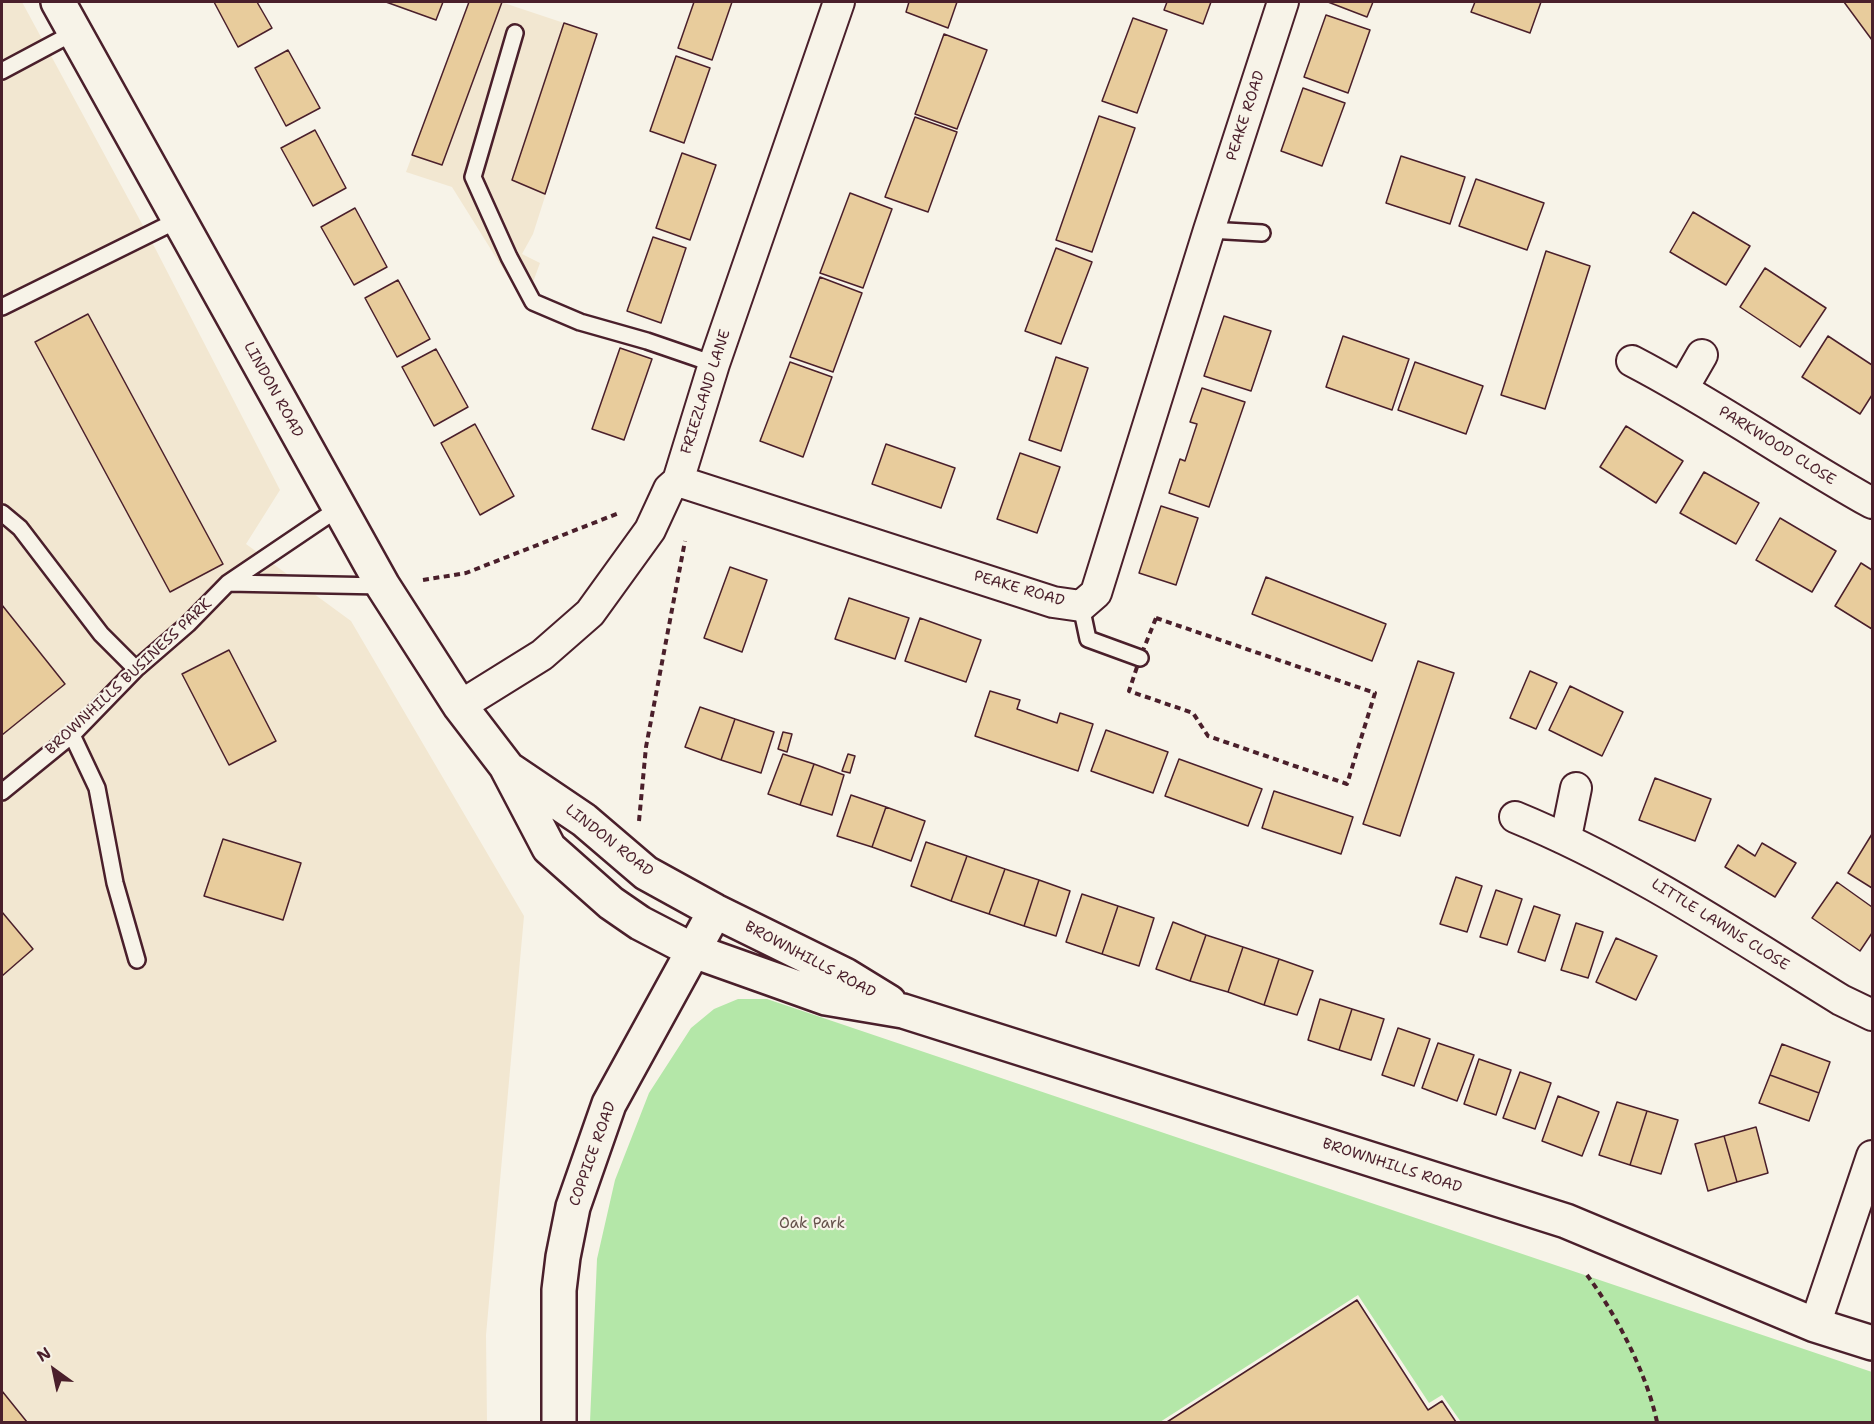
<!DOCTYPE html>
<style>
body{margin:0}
#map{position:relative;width:1874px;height:1424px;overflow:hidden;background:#f7f3e8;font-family:"Shantell Sans",sans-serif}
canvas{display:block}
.frame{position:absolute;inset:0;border:3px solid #4a1f2b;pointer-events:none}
.north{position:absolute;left:24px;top:1340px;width:60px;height:60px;-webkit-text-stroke:4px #f7f3e8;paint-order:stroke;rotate:327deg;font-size:16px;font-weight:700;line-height:24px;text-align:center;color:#4a1f2b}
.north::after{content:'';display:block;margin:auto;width:21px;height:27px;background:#4a1f2b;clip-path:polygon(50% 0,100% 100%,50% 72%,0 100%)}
</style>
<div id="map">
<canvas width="1874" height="1424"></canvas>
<div class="frame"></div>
<div class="north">N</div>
</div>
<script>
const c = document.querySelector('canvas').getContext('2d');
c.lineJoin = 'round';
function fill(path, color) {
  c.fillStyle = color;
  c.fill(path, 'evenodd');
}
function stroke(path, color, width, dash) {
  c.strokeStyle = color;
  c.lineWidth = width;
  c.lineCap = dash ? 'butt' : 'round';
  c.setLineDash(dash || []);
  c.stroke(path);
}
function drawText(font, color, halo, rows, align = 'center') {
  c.font = font + ' "Shantell Sans",sans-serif';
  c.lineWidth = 4.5;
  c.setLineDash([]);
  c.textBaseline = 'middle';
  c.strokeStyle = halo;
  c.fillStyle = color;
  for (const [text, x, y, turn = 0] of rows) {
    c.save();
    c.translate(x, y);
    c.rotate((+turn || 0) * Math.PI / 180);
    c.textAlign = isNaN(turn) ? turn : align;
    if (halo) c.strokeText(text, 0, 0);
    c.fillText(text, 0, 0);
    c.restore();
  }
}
fill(new Path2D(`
 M2,2H22L155,248L280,490L246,544L351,621L524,916L486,1335L487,1422H2Z
 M469,2H501L597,34L533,234L522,254L540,263L525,304L452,187L406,172Z`), '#f2e7d1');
fill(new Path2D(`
 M738,999H767L1872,1372V1422H1461L1442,1395L1429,1403L1358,1295L1160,1422H590L597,1259L615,1180L649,1093L691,1028L714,1009Z`), '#b4e7a8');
const building = new Path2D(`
 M214,2H257L272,28L238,47Z
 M386,2H443L436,20Z
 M469,2H502L442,165L412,155Z
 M694,2H732L712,60L678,48Z
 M909,2H957L948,28L906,12Z
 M1167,2H1211L1203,24L1164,10Z
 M1328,2H1373L1367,17Z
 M1475,2H1541L1530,33L1471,12Z
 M1844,2H1872V40Z
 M1326,15L1370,30L1348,93L1304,77Z
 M1133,18L1167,30L1137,113L1102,101Z
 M564,23L597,34L545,194L512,180Z
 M944,34L987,50L957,129L915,114Z
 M288,50L320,108L286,126L255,68Z
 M676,56L710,68L684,143L650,131Z
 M1303,88L1345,103L1322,166L1281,151Z
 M1099,116L1135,128L1092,252L1056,240Z
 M915,117L957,132L928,212L885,197Z
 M315,130L346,188L313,206L281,148Z
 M682,153L716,165L690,240L656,228Z
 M1401,156L1465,177L1450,224L1386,203Z
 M1476,179L1544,203L1527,250L1459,226Z
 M850,193L892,209L863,288L820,273Z
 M355,208L387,267L354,285L321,227Z
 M1693,212L1750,246L1726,285L1670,252Z
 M653,237L686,248L661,323L627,311Z
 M1056,248L1092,262L1061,344L1025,331Z
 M1546,251L1590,266L1545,409L1501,395Z
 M1765,268L1826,308L1800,347L1740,307Z
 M820,277L862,293L833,372L790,357Z
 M398,280L430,339L397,357L365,298Z
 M88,314L223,564L170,592L35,342Z
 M1224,316L1271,331L1251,391L1204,376Z
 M1343,336L1409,359L1392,410L1326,387Z
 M1828,336L1872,365V395L1860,414L1802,377Z
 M620,348L652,359L624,440L592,429Z
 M436,349L468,407L434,426L402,367Z
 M1056,357L1088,368L1061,451L1029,440Z
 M790,362L832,377L803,457L760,441Z
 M1415,362L1483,386L1466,434L1398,410Z
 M1202,388L1245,402L1209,507L1169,493L1180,459L1185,461L1197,424L1190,422Z
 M475,424L514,496L480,515L441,443Z
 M1626,426L1683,461L1656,503L1600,467Z
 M886,444L955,468L941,508L872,484Z
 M1020,453L1060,467L1037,533L997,519Z
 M1704,472L1759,503L1736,544L1680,513Z
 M1161,506L1198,518L1176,585L1139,573Z
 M1780,518L1836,551L1812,592L1756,560Z
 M1861,563L1872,570V629L1835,606Z
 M730,567L767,580L742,652L704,638Z
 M1266,577L1386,624L1372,661L1252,614Z
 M849,598L909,618L895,659L835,639Z
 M2,605L65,684L2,735Z
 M920,618L981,640L966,682L905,661Z
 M229,650L276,741L229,765L182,674Z
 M1418,661L1454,673L1400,836L1363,824Z
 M1530,671L1557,683L1536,729L1510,718Z
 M1570,686L1623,712L1602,756L1549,730Z
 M990,691L1020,700L1017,709L1057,723L1060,713L1093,724L1078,771L975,736Z
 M700,707L735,719L721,760L685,747Z
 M735,719L774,732L761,773L721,760Z
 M1106,730L1168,752L1153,793L1091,771Z
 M783,732L792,734L787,752L778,749Z
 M783,754L814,764L800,805L768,794Z
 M848,754L855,756L850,773L842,771Z
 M1179,759L1262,789L1248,826L1165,796Z
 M814,764L844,775L832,815L800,805Z
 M1655,778L1711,799L1695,841L1639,820Z
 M1274,791L1353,817L1341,854L1262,828Z
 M851,795L886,807L872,847L837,836Z
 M886,807L925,821L911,861L872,847Z
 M1872,834V888L1848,873Z
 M223,839L301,863L283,920L204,896Z
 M926,842L967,856L951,901L911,886Z
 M1762,843L1796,863L1775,897L1725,867L1738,845L1755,856Z
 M967,856L1005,869L989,914L951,901Z
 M1005,869L1039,880L1024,926L989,914Z
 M1456,877L1482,886L1467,932L1440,924Z
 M1039,880L1070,891L1056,936L1024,926Z
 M1837,882L1872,907V933L1860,951L1812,918Z
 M1496,890L1522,899L1507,945L1480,937Z
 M1082,894L1118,906L1102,954L1066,942Z
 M1118,906L1154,918L1139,966L1102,954Z
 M1534,906L1560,915L1545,961L1518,952Z
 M2,912L33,949L2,976Z
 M1173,922L1206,935L1190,981L1156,969Z
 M1576,923L1603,932L1588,978L1561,970Z
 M1206,935L1243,947L1228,992L1190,981Z
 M1616,938L1657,956L1636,1000L1596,982Z
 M1243,947L1279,959L1264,1005L1228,992Z
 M1279,959L1313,971L1297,1015L1264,1005Z
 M1320,999L1352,1009L1339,1050L1308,1040Z
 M1352,1009L1384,1019L1371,1060L1339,1050Z
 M1398,1028L1430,1039L1414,1086L1382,1075Z
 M1438,1043L1474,1055L1457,1101L1422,1088Z
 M1782,1044L1830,1062L1819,1093L1770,1075Z
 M1479,1059L1511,1070L1496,1115L1464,1104Z
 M1520,1072L1551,1083L1535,1129L1503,1118Z
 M1770,1075L1819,1093L1809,1121L1759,1103Z
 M1558,1096L1599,1112L1582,1156L1542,1141Z
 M1617,1102L1647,1111L1630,1165L1599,1155Z
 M1647,1111L1678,1120L1661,1174L1630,1165Z
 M1756,1127L1768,1173L1737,1182L1724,1136Z
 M1724,1136L1737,1182L1708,1191L1695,1144Z
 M1357,1300L1428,1410L1442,1401L1456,1422H1167Z
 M2,1391L27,1422H2Z`);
fill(building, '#e8cc9c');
stroke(building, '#4a1f2b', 1.5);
const lane = new Path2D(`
 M515,33L473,177L509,257L533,302L580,322L647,341L714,364
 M2,71L75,32
 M1209,230L1262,233
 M2,307L178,220
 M2,513L20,528L101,634L136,669
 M228,583L383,586
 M1081,606L1088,639L1140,658
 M72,735L97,788L115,883L137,960
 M2,792L72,735L136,669L188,624L228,583L339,508`);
const street = new Path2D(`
 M1632,361C1715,404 1791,458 1872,503
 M1683,388L1702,355
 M678,481L1053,602L1081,606L1096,593L1209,230L1283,2
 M460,706L542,655L590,613L650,530L669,489L678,481L714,364L839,2
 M1515,817C1632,865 1734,934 1841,1000L1872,1015
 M1566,837L1576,788
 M1815,1325L1872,1156`);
const secondary = new Path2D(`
 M58,2L383,586L460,706L506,766L549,848L611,903L640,923L694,951L826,998L903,1011L1566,1221L1815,1325L1872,1343
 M510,770L584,820L646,873L715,911L845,975L889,1002
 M559,1422V1290L563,1257L573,1207L609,1104L715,911`);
stroke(lane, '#4a1f2b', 20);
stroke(street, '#4a1f2b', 34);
stroke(secondary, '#4a1f2b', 38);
stroke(new Path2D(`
 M423,580L466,573L619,513
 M1156,618L1375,693L1347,784L1208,736L1193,713L1129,691L1140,658Z
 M639,821L646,747L685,541
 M1587,1275C1616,1314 1647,1374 1657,1422`), '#4a1f2b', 4, [6, 4.5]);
stroke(lane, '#f7f3e8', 15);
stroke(street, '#f7f3e8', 30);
stroke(secondary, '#f7f3e8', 33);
drawText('15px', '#4a1f2b', '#f7f3e8', [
 ["PEAKE ROAD",1246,116,-72],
 ["LINDON ROAD",273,390,61],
 ["FRIEZLAND LANE",706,392,-72],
 ["PARKWOOD CLOSE",1777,446,32],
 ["PEAKE ROAD",1019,589,16],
 ["BROWNHILLS BUSINESS PARK",129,677,-43],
 ["LINDON ROAD",609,841,38],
 ["LITTLE LAWNS CLOSE",1720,925,32],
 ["BROWNHILLS ROAD",810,960,28],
 ["COPPICE ROAD",593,1154,-70],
 ["BROWNHILLS ROAD",1392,1166,18]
]);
drawText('15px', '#64514a', '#f7f3e8', [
 ["Oak Park",812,1224]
]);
</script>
